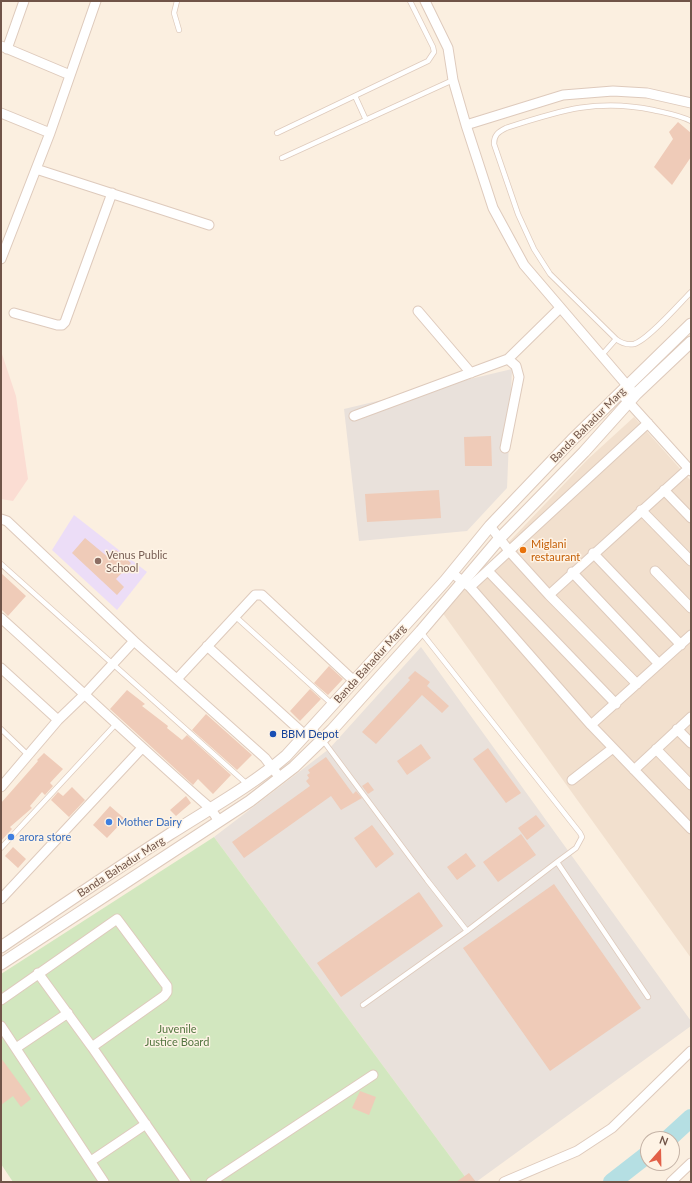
<!DOCTYPE html>
<style>
body{margin:0}
#map{position:relative;width:692px;height:1183px;overflow:hidden;background:#fbefe0;font-family:Lato,sans-serif}
canvas{display:block}
.frame{position:absolute;inset:0;border:2px solid #705448;pointer-events:none}
.north{position:absolute;left:640px;top:1131px;width:40px;height:40px;box-sizing:border-box;background:#fef3e5;border:1px solid #c5b3a6;border-radius:50%;rotate:20deg;font-size:11px;font-weight:700;line-height:16px;text-align:center;color:#705448}
.north::after{content:'';display:block;margin:auto;width:14px;height:18px;background:#e26048;clip-path:polygon(50% 0,100% 100%,50% 72%,0 100%)}
</style>
<div id="map">
<canvas width="692" height="1183"></canvas>
<div class="frame"></div>
<div class="north">N</div>
</div>
<script>
const c = document.querySelector('canvas').getContext('2d');
c.lineJoin = 'round';
function fill(path, color) {
  c.fillStyle = color;
  c.fill(path, 'evenodd');
}
function stroke(path, color, width, dash) {
  c.strokeStyle = color;
  c.lineWidth = width;
  c.lineCap = dash ? 'butt' : 'round';
  c.setLineDash(dash || []);
  c.stroke(path);
}
function drawText(font, color, halo, rows, align = 'center') {
  c.font = font + ' Lato,sans-serif';
  c.lineWidth = 3;
  c.setLineDash([]);
  c.textBaseline = 'middle';
  c.strokeStyle = halo;
  c.fillStyle = color;
  for (const [text, x, y, turn = 0] of rows) {
    c.save();
    c.translate(x, y);
    c.rotate((+turn || 0) * Math.PI / 180);
    c.textAlign = isNaN(turn) ? turn : align;
    if (halo) c.strokeText(text, 0, 0);
    c.fillText(text, 0, 0);
    c.restore();
  }
}
fill(new Path2D(`
 M634,417L691,481V958L442,612L588,459Z`), '#f2e0ce');
fill(new Path2D(`
 M1,351L16,396L28,479L13,501L1,499Z`), '#fbddd3');
fill(new Path2D(`
 M512,369L507,488L467,531L359,541L344,409Z
 M421,647L691,1021V1026L476,1182H469L214,837L329,749Z`), '#e9e1db');
fill(new Path2D(`
 M74,515L147,572L117,610L52,550Z`), '#ecddf7');
fill(new Path2D(`
 M214,837L469,1182H13L1,1164V974Z`), '#d2e7bf');
stroke(new Path2D(`
 M668,1139L691,1118
 M612,1182L648,1154`), '#b5dfe3', 18);
fill(new Path2D(`
 M678,122L691,133V157L672,185L654,167L673,139L669,132Z
 M491,436L492,466H465L464,437Z
 M439,490L441,518L367,522L365,494Z
 M85,538L109,558L116,550L131,563L116,579L124,587L117,595L72,553Z
 M1,573L26,596L8,616L1,609Z
 M329,666L343,679L328,695L314,683Z
 M415,671L430,682L427,686L449,706L442,713L422,695L376,744L362,732L410,680L408,678Z
 M310,689L321,699L300,721L290,711Z
 M127,690L145,704L142,706L168,726L167,728L182,740L187,735L231,775L213,794L198,779L193,785L110,709Z
 M206,714L252,755L237,770L192,730Z
 M421,744L431,758L407,775L397,761Z
 M488,748L521,793L506,803L473,759Z
 M44,753L63,769L50,783L53,786L45,795L42,792L30,806L32,808L10,827L12,829L1,841V803L38,761L37,760Z
 M326,757L353,794L356,791L362,798L341,810L331,796L244,858L232,842L310,786L306,781L309,778L307,775L310,773L308,770Z
 M368,782L374,790L368,794L362,786Z
 M72,787L85,800L69,817L51,800L58,792L63,796Z
 M186,796L191,803L176,816L170,810Z
 M110,806L125,819L107,838L93,825Z
 M536,815L545,826L527,840L518,828Z
 M372,825L394,854L376,868L354,838Z
 M521,834L536,855L498,882L483,862Z
 M13,847L26,859L18,868L5,856Z
 M466,853L476,866L457,880L447,867Z
 M554,884L641,1008L550,1071L463,948Z
 M419,892L443,926L341,997L317,963Z
 M1,1058L31,1099L21,1107L13,1096L1,1105Z
 M360,1091L376,1097L369,1115L352,1108Z
 M469,1173L476,1182H456Z`), '#efcbb8');
const service = new Path2D(`
 M177,1L174,13L179,30
 M355,96L366,120
 M277,133L428,61L434,52L433,47L410,1
 M282,158L453,80
 M616,339C621,343 627,345 634,344C648,340 679,304 691,292
 M601,356L616,339L550,274L534,249L518,214L494,144C494,135 498,132 506,128C559,111 597,98 653,110C666,113 679,115 691,121
 M1,564L247,784
 M236,617L332,704
 M313,727L427,880L467,931
 M1,729L29,756
 M1,848L115,725
 M557,862L648,997
 M363,1005L467,931L557,862L576,848L582,837L580,833L421,632`);
const minor = new Path2D(`
 M425,1L448,48L453,80L466,125L493,208L524,265L631,390
 M1,46L70,75
 M7,49L24,1
 M1,113L50,133
 M466,125L563,95L613,91L647,93L691,103
 M36,169L209,225
 M1,259L50,133L96,1
 M418,311L471,373
 M14,313L57,325H62L65,322L112,193
 M625,398L691,471
 M354,416L508,359L559,309
 M505,448L519,377L516,366L508,359
 M664,490L691,518
 M641,510L691,561
 M1,519L7,521L134,641L265,758L280,778
 M490,526L510,552L549,595L637,684
 M593,553L681,645
 M488,571L616,704
 M655,571L691,608
 M572,572L659,664
 M452,573L470,587L591,725L691,829
 M470,587L648,423
 M549,595L689,468
 M1,618C71,681 139,746 210,808L219,821
 M207,646L305,735
 M1,668L58,720
 M177,679L255,595H262L354,681
 M591,725L691,635
 M677,729L691,743
 M656,749L691,785
 M634,770L691,717
 M572,780L613,748
 M1,787L58,720L85,694L134,641
 M1,899L142,748
 M38,973L92,1047L186,1182
 M1,1000L117,919L167,986V992L164,996L92,1047
 M1,1026L104,1182
 M16,1048L68,1013
 M91,1161L146,1124
 M211,1182L373,1075
 M504,1182L577,1151L612,1128L691,1051
 M671,1182L691,1163`);
const tertiary = new Path2D(`
 M1,947C57,909 113,871 170,834C209,809 251,786 286,756L445,581L490,526L572,440L691,324
 M1,964L250,801L294,767L332,730L421,631L500,538L584,452L636,394L691,342`);
stroke(service, '#decabc', 6);
stroke(minor, '#decabc', 11);
stroke(tertiary, '#decabc', 13);
stroke(service, '#fff', 4.5);
stroke(minor, '#fff', 9);
stroke(tertiary, '#fff', 11);
for (const [x, y, r, color] of [
 [523,550,4,"#e8710a"],
 [98,561,4,"#8d6e63"],
 [273,734,4,"#1a4fb4"],
 [109,822,4,"#3f7fe0"],
 [11,837,4,"#3f7fe0"]
]) {
  const dot = new Path2D();
  dot.arc(x, y, r, 0, 2 * Math.PI);
  c.fillStyle = color;
  c.fill(dot);
  stroke(dot, '#fef3e5', 1.5);
}
drawText('11px', '#705448', '#fef3e5', [
 ["Banda Bahadur Marg",588,425,-45],
 ["Banda Bahadur Marg",370,664,-48],
 ["Banda Bahadur Marg",121,867,-33]
]);
drawText('11px', '#c56008', '#fef3e5', [
 ["Miglani",531,544],
 ["restaurant",531,557]
], 'left');
drawText('11px', '#785e54', '#fef3e5', [
 ["Venus Public",106,555],
 ["School",106,568]
], 'left');
drawText('11px', '#164399', '#fef3e5', [
 ["BBM Depot",281,734]
], 'left');
drawText('11px', '#366cbe', '#fef3e5', [
 ["Mother Dairy",117,822],
 ["arora store",19,837]
], 'left');
drawText('11px', '#547641', '#fef3e5', [
 ["Juvenile",177,1029],
 ["Justice Board",177,1042]
]);
</script>
